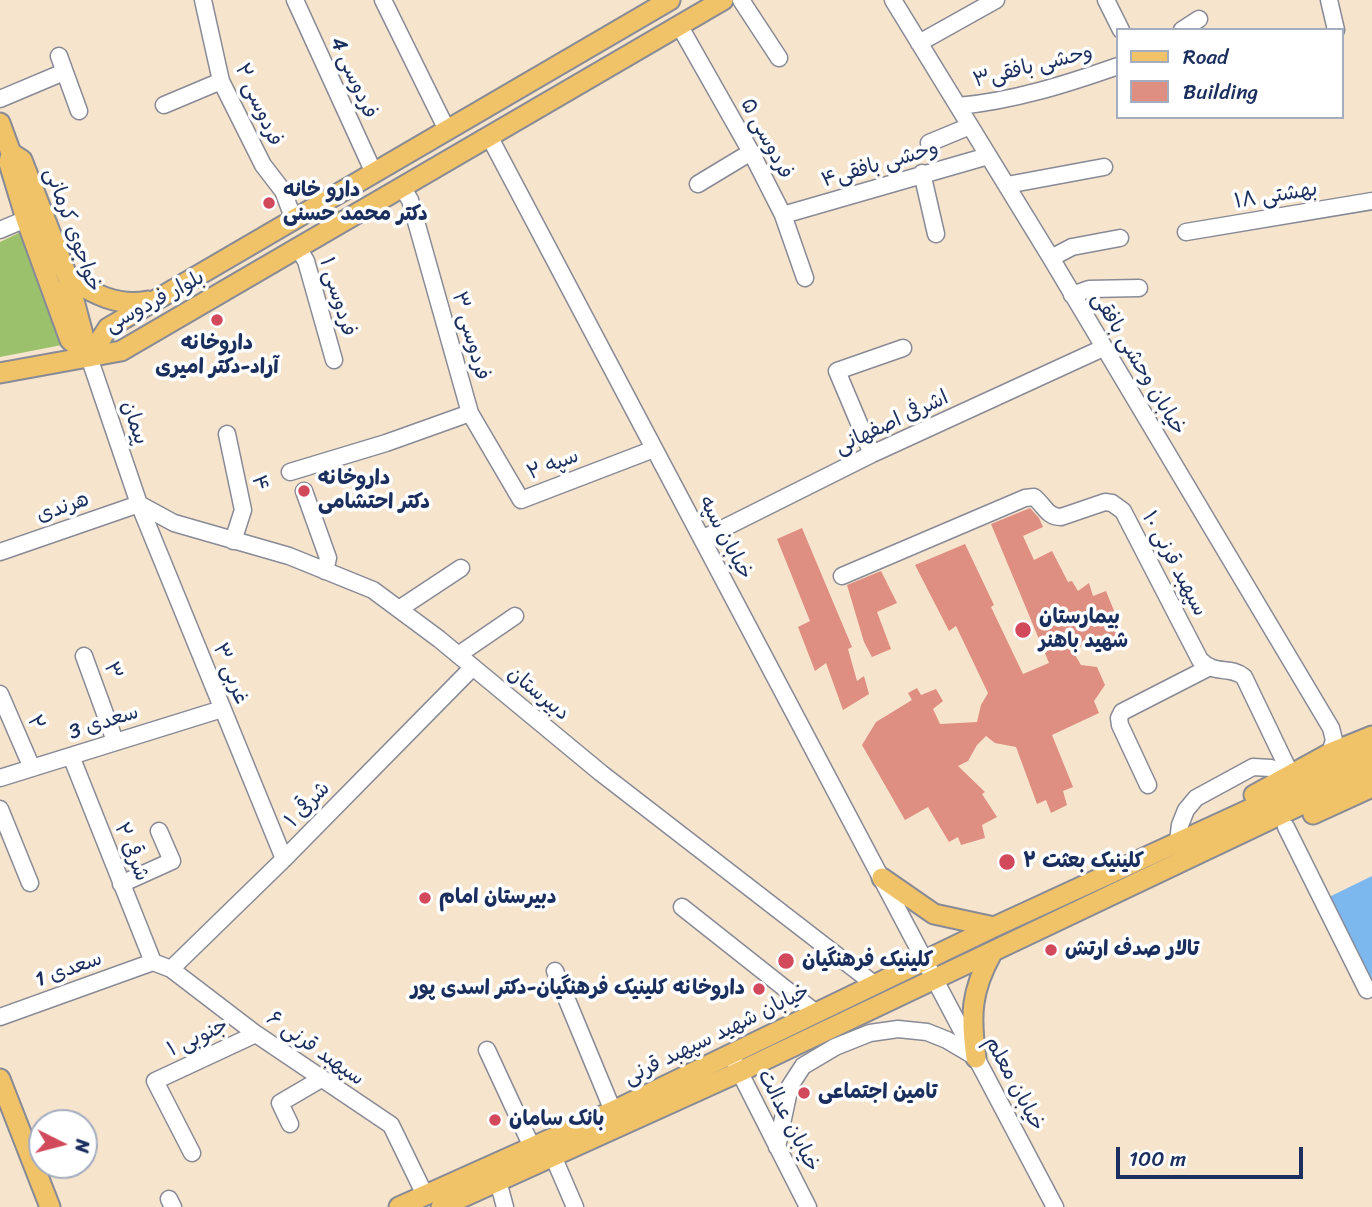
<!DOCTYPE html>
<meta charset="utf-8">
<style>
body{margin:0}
#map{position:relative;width:1372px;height:1207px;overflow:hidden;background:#f6e4cd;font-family:Sriracha,sans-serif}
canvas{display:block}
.legend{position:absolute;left:1116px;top:28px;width:228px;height:91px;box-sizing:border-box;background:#fff;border:2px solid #a4acbf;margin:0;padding:9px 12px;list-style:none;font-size:21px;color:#1b2f5e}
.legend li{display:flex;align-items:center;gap:14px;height:35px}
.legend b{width:35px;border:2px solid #a4acbf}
.north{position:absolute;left:28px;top:1109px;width:70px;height:70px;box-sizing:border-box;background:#fff;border:2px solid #a4acbf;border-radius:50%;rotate:96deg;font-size:19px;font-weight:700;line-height:28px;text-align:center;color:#1b2f5e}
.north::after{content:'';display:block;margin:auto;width:24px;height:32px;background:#d1495b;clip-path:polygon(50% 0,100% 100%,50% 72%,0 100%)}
.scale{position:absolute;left:1116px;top:1147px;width:187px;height:32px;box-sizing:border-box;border:4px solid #1b2f5e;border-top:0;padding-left:9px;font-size:21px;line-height:24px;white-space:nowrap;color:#1b2f5e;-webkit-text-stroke:5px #fff;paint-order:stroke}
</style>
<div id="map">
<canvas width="1372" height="1207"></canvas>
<ul class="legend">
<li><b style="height:9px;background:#f1c369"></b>Road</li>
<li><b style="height:19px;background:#df8e82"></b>Building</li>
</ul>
<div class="north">N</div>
<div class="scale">100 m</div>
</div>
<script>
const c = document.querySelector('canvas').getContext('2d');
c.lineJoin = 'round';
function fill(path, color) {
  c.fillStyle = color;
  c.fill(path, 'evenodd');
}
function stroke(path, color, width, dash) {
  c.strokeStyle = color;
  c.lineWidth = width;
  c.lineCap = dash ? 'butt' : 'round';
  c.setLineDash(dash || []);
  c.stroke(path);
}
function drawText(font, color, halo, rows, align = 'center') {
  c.font = font + ' Sriracha,"Playpen Sans Arabic",sans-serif';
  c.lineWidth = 7;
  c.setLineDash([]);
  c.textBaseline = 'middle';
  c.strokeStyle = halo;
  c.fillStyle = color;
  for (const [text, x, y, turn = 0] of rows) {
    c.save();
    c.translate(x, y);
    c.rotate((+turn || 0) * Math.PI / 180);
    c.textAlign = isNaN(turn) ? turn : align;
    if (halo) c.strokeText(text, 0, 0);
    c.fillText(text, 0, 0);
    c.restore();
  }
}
fill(new Path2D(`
 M25,230L67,344L0,357V242Z`), '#9bc16c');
fill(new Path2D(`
 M1372,876V985L1325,899Z`), '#7cb8ee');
fill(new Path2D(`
 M1030,508L1039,518L1043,527L1023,536L1034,560L1052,551L1068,582L1072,581L1078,591L1089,583L1093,596L1106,591L1123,633L1107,640L1096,641L1072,650L1081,665L1097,667L1105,685L1094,701L1099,713L1052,735L1073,787L1063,791L1067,805L1051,813L1046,800L1037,804L1016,747L995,743L986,736L977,745L968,761L958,766L985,792L982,794L997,817L982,825L985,838L961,845L958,837L949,842L928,807L905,820L862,745L876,722L912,700L908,693L917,688L921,695L936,689L943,701L933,709L940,724L977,722L981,705L988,693L956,626L949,631L915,565L965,544L994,605L991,607L1023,674L1049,663L991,524Z
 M802,528L852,647L848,649L857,681L864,676L869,694L843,710L826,663L815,671L798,627L810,621L777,539Z
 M881,571L897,603L877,612L891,649L872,657L864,642L847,585Z`), '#df8e82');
const minor = new Path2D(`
 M203,0L221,81L263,165L283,191L294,220
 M295,0L374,173
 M383,0L447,130
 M741,0L779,58
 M893,0L1051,258L1331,728L1334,740L1330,753
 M1106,0L1121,30
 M1329,0L1336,30
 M679,25L751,152L783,215L805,278
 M1182,30L1199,19
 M919,43L996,0
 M59,56L79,111
 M0,99L64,72
 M164,105L221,81
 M958,106C1013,101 1067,84 1118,66
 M489,136L1055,1207
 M929,143L970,126
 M922,173L936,234
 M698,184L751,152
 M1007,185L1104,167
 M783,215L988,156
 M0,230L26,219
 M1186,232L1372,201
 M298,248L306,261L334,360
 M1051,258L1072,247L1120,238
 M1072,295L1089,289L1139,288
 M89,357L139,504L284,859
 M470,413L521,500L654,449
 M227,434L243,510L233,541
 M872,454L837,371L903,348
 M290,472L386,443L470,413L410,200L402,187
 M304,491L328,558L325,571
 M139,504L174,523L289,556L373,590L439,639L601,773L874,984
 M702,539L872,454L1103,348
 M0,552L139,504
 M842,576L1025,498L1034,497C1045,506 1047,517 1061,517L1105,502L1112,503L1123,511L1200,660C1216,676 1229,665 1244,677L1291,775
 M399,609L461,568
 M458,655L515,616
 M84,656L115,741
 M0,694L32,768
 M71,756L153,962
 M0,778L222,709
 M1148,785L1120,725L1119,718L1122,712L1208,668
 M0,809L30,883
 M1286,827L1367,990
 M1178,841L1180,825L1186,810L1196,798L1253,767L1271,768L1284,779
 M121,884L172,861L159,831
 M682,907L816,1013
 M153,962L171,969L256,1034L391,1125L425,1195
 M171,969L284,859L473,667
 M555,971L613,1111
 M0,1017L153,962
 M487,1050L532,1147
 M735,1063L808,1207
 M290,1124L280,1103L321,1079
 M777,1147L790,1086L803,1066L835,1047L870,1033L898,1029L927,1032L947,1040L974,1056
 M192,1153L155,1081L256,1034
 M553,1156L575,1207
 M498,1181L505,1207
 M169,1199L173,1207`);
const major = new Path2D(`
 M0,123L11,153
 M11,153L9,163L26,219L70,340L89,357
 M11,153L22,160L68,278L89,357
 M68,278C94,294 117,307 148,301
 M89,357L108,328L670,0
 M0,373L121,351L723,0
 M1254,795L1330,753L1372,736
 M1313,814L1372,787
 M882,878L934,914L994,927
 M976,1058C970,1015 971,991 992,953
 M0,1079L50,1207
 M399,1207L613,1111L994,927L1372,753
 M441,1207L739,1072L1372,771`);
stroke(minor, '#888a96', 19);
stroke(major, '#888a96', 23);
stroke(minor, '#fff', 16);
stroke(major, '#f1c369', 19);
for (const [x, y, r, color] of [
 [269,203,7,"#d1495b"],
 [217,320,7,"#d1495b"],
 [304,491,7,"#d1495b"],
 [1023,630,9,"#d1495b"],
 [1007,862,9,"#d1495b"],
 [425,898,7,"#d1495b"],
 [1051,950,7,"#d1495b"],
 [786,961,9,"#d1495b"],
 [759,989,7,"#d1495b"],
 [804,1093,7,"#d1495b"],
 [495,1120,7,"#d1495b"]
]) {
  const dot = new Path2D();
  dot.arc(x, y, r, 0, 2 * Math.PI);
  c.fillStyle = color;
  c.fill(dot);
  stroke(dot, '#fff', 2.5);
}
drawText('21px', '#1b2f5e', '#fff', [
 ["وحشی بافقی۳",1033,67,-14],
 ["فردوسی 4",353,78,66],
 ["فردوسی ۲",258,105,66],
 ["فردوسی ۵",766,139,62],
 ["وحشی بافقی۴",880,165,-16],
 ["بهشتی ۱۸",1276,196,-9],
 ["خواجوی کرمانی",72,230,70],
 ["فردوسی ۱",337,297,73],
 ["بلوار فردوسی",155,302,-28],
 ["فردوسی ۳",470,336,74],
 ["خیابان وحشی بافقی",1138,364,59],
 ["پیمان",134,423,71],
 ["اشرفی اصفهانی",892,423,-25],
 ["سپه ۲",553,465,-21],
 ["۴",259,483,78],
 ["هرندی",63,508,-19],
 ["خیابان سپه",725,538,62],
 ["سپهبد قرنی ۱۰",1174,564,62],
 ["۳",112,671,70],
 ["۳ غربی",230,674,68],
 ["دبیرستان",538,694,39],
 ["۲",35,723,67],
 ["سعدی 3",104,723,-18],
 ["شرقی ۱",308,805,-46],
 ["شرقی ۲",131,852,68],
 ["سعدی 1",69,970,-20],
 ["خیابان شهید سپهبد قرنی",717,1035,-26],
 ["۱ جنوبی",198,1038,-25],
 ["سپهبد قرنی ۶",315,1049,35],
 ["خیابان معلم",1014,1084,62],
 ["خیابان عدالت",788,1121,63]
]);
drawText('bold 21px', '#1b2f5e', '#fff', [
 ["دارو خانه",283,191],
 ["دکتر محمد حسنی",283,215],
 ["داروخانه",217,344,"center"],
 ["آراد-دکتر امیری",217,368,"center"],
 ["داروخانه",318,479],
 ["دکتر احتشامی",318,503],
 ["بیمارستان",1039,618],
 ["شهید باهنر",1039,642],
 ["کلینیک بعثت ۲",1023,862],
 ["دبیرستان امام",439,898],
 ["تالار صدف ارتش",1065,950],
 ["کلینیک فرهنگیان",802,961],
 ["داروخانه کلینیک فرهنگیان-دکتر اسدی پور",745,989,"right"],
 ["تامین اجتماعی",818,1093],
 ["بانک سامان",509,1120]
], 'left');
</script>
